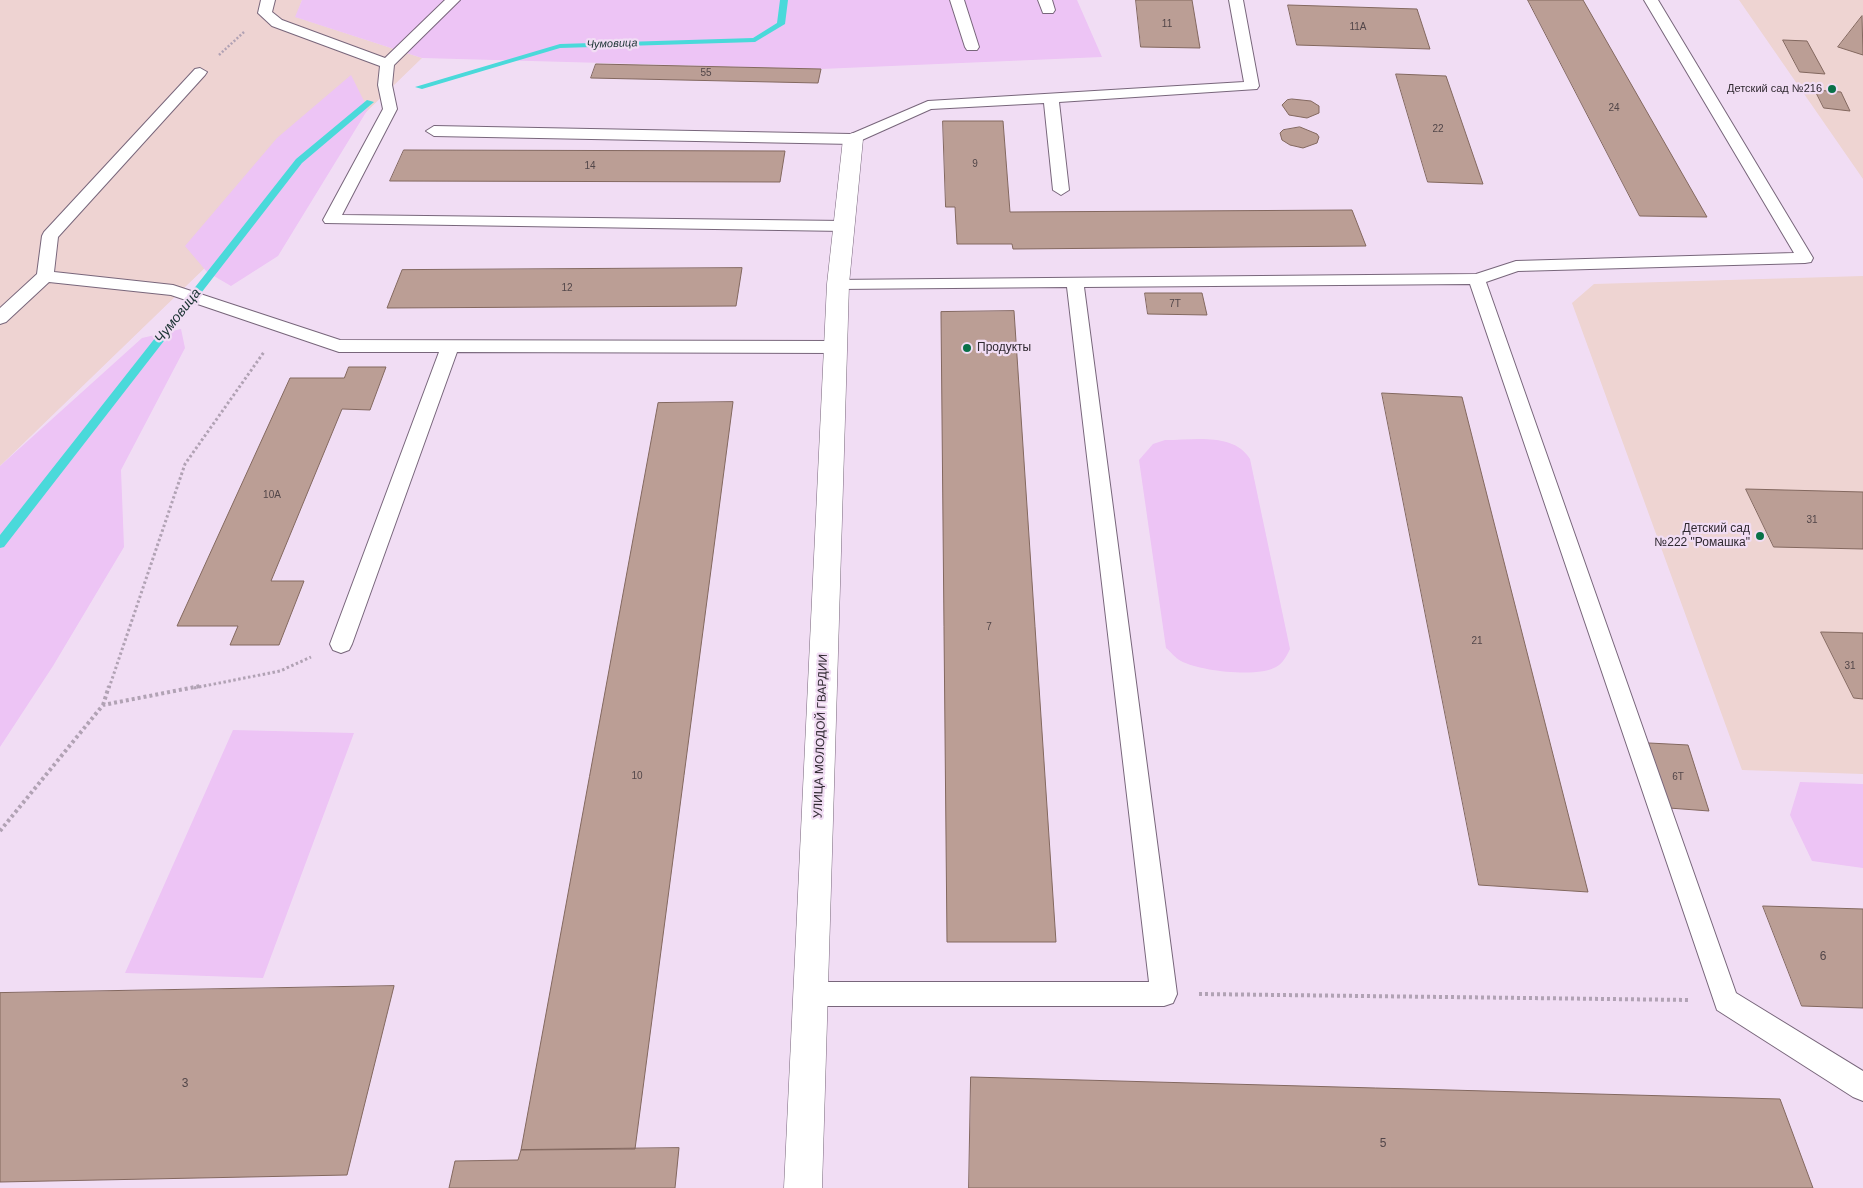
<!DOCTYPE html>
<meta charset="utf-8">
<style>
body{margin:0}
canvas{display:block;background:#f1ddf4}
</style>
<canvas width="1863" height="1188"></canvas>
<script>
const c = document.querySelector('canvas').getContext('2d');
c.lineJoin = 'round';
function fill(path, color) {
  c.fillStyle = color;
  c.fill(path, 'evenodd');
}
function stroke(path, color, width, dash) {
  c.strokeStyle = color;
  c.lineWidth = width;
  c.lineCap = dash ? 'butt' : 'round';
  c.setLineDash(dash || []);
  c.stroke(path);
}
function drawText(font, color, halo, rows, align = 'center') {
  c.font = font + ' Helvetica,sans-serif';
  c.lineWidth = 4.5;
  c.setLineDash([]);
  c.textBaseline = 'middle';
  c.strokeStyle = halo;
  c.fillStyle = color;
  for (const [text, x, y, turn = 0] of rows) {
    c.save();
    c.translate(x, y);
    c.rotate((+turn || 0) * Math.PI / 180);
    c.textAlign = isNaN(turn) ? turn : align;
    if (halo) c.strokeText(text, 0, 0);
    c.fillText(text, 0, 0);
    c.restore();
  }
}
fill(new Path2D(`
 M0,0H302L296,17L422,58L0,466Z`), '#eed3d2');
fill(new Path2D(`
 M1739,0H1863V179Z
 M1863,276V774L1742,770L1572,303L1594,284Z`), '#eed4d2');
fill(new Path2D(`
 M302,0H1077L1102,57L821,69L422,58L295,17Z
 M351,75L368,109L278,256L231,286L207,272L185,246L277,138Z
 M181,329L185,348L121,470L124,547L53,666L0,747V466L142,338Z
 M1165,440C1193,440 1234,432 1250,459L1290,649C1286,657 1283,663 1276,667C1258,678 1199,671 1181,661C1175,658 1171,652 1166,648L1139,460L1153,444Z
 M233,730L354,733L263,978L125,973Z
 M1800,782L1863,784V868L1812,861L1790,815Z`), '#edc4f5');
fill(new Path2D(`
 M780,0H788L785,24L755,42L560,48L422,89L415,87L560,44L753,38L777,23Z
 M367,100L374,102L302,163L4,547L0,548V535L296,159Z`), '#4ad9da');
const building = new Path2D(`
 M1136,0H1192L1200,48L1141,47Z
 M1528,0H1583L1707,217L1640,216Z
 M1288,5L1417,9L1430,49L1297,45Z
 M1862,16L1863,55L1838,47Z
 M1783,40L1807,41L1825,74L1800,72Z
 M596,64L821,69L818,83L591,78Z
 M1396,74L1446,76L1483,184L1428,182Z
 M1815,90L1841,92L1850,111L1824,108Z
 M1292,99L1311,101L1319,106V113L1307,118L1289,115L1282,105L1287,100Z
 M943,121H1003L1010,212L1352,210L1366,246L1013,249L1012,244H957L955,207H946Z
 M1300,127L1317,134L1319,137L1317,143L1303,148L1290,145L1282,140L1280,133L1283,130Z
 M404,150L785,151L780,182L390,181Z
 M742,268L736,306L387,308L402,270Z
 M1145,293H1202L1207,315L1148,314Z
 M1014,311L1056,942H947L941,312Z
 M349,367H386L370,410L342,409L271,581H304L279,645H230L238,626H177L290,378H344Z
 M1382,393L1462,397L1588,892L1479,885Z
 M733,402L635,1149L521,1150L658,403Z
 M1746,489L1863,492V549L1774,547Z
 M1821,632L1863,633V699L1854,698Z
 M1649,743L1688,745L1709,811L1669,808Z
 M1763,906L1863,909V1008L1802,1006Z
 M394,986L347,1175L0,1182V993Z
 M971,1077L1780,1099L1813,1188H969Z
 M679,1148L675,1188H449L455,1161L518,1160L521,1150Z`);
fill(building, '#bb9e95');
stroke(building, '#83685f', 1);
const lane = new Path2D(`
 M261,0H275L272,12L282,20L385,58L445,0H460L394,65L392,85L397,109L342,215L844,221L852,226L844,231L325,223L323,220L383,109L378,85L380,66L272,26L258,13Z
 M950,0H964L979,47L977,50H967L965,47Z
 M1038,0H1052L1055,10L1053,13H1043Z
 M1229,0H1243L1259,86L1257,89L1059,102L1069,190L1061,195L1053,190L1044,103L931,109L853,144L434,136L426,131L434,126L851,134L928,101L1244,82Z
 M1644,0H1658L1813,258L1811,262L1805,263L1518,271L1486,282L1736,993L1863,1071V1101L1853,1097L1717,1010L1470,284L1084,287L1177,994L1173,1003L1164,1006H811L802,1003L798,994L802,985L811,982H1149L1067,287L838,289L832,288L829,284L832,280L1476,274L1516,261L1794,253Z
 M200,68L207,72L205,75L58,237L54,272L173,285L340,340L836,341L842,343L845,347L842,351L836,353L457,352L352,644L349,650L341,653L333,650L330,644L439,352H339L171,295L49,282L6,322L0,324V308L37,274L42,236L44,232L195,69Z`);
const street = new Path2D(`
 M853,133L860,135L863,139L849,284L822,1188H784L827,284L843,139L846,135Z`);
stroke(lane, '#78667b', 2);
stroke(street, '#78667b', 1);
stroke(new Path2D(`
 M219,55L244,32`), '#b1a2b4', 2.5, [2, 2]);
stroke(new Path2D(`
 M109,688L185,464L264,352
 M194,688L280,671L311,657`), '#b1a2b4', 3, [2.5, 2.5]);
stroke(new Path2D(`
 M103,705L109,686
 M0,831L103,705L200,686
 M1199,994L1690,1000`), '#b1a2b4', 4, [3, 3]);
fill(lane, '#fff');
fill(street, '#fff');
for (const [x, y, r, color] of [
 [1832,89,5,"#097148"],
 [967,348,5,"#097148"],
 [1760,536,5,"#097148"]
]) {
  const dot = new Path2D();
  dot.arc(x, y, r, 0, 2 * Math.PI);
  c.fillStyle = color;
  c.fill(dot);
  stroke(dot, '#f1ddf4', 2);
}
drawText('10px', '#524649', null, [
 ["11",1167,24],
 ["11А",1358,27],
 ["55",706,73],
 ["24",1614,108],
 ["22",1438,129],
 ["9",975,164],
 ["14",590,166],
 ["12",567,288],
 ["7Т",1175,304],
 ["10А",272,495],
 ["31",1812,520],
 ["7",989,627],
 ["21",1477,641],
 ["31",1850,666],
 ["10",637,776],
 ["6Т",1678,777]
]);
drawText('italic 11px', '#1c3434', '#f1ddf4', [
 ["Чумовица",612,44,-2]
]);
drawText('11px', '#2f2830', '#f1ddf4', [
 ["Детский сад №216",1822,89]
], 'right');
drawText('12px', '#2f2830', '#f1ddf4', [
 ["Продукты",977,348],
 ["Детский сад",1750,529,"right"],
 ["№222 \"Ромашка\"",1750,543,"right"]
], 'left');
drawText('12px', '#2f2830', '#f1ddf4', [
 ["УЛИЦА МОЛОДОЙ ГВАРДИИ",821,736,-88]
]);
drawText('12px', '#524649', null, [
 ["6",1823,957],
 ["3",185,1084],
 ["5",1383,1144]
]);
drawText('italic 14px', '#1c3434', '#f1ddf4', [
 ["Чумовица",178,316,-52]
]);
</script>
